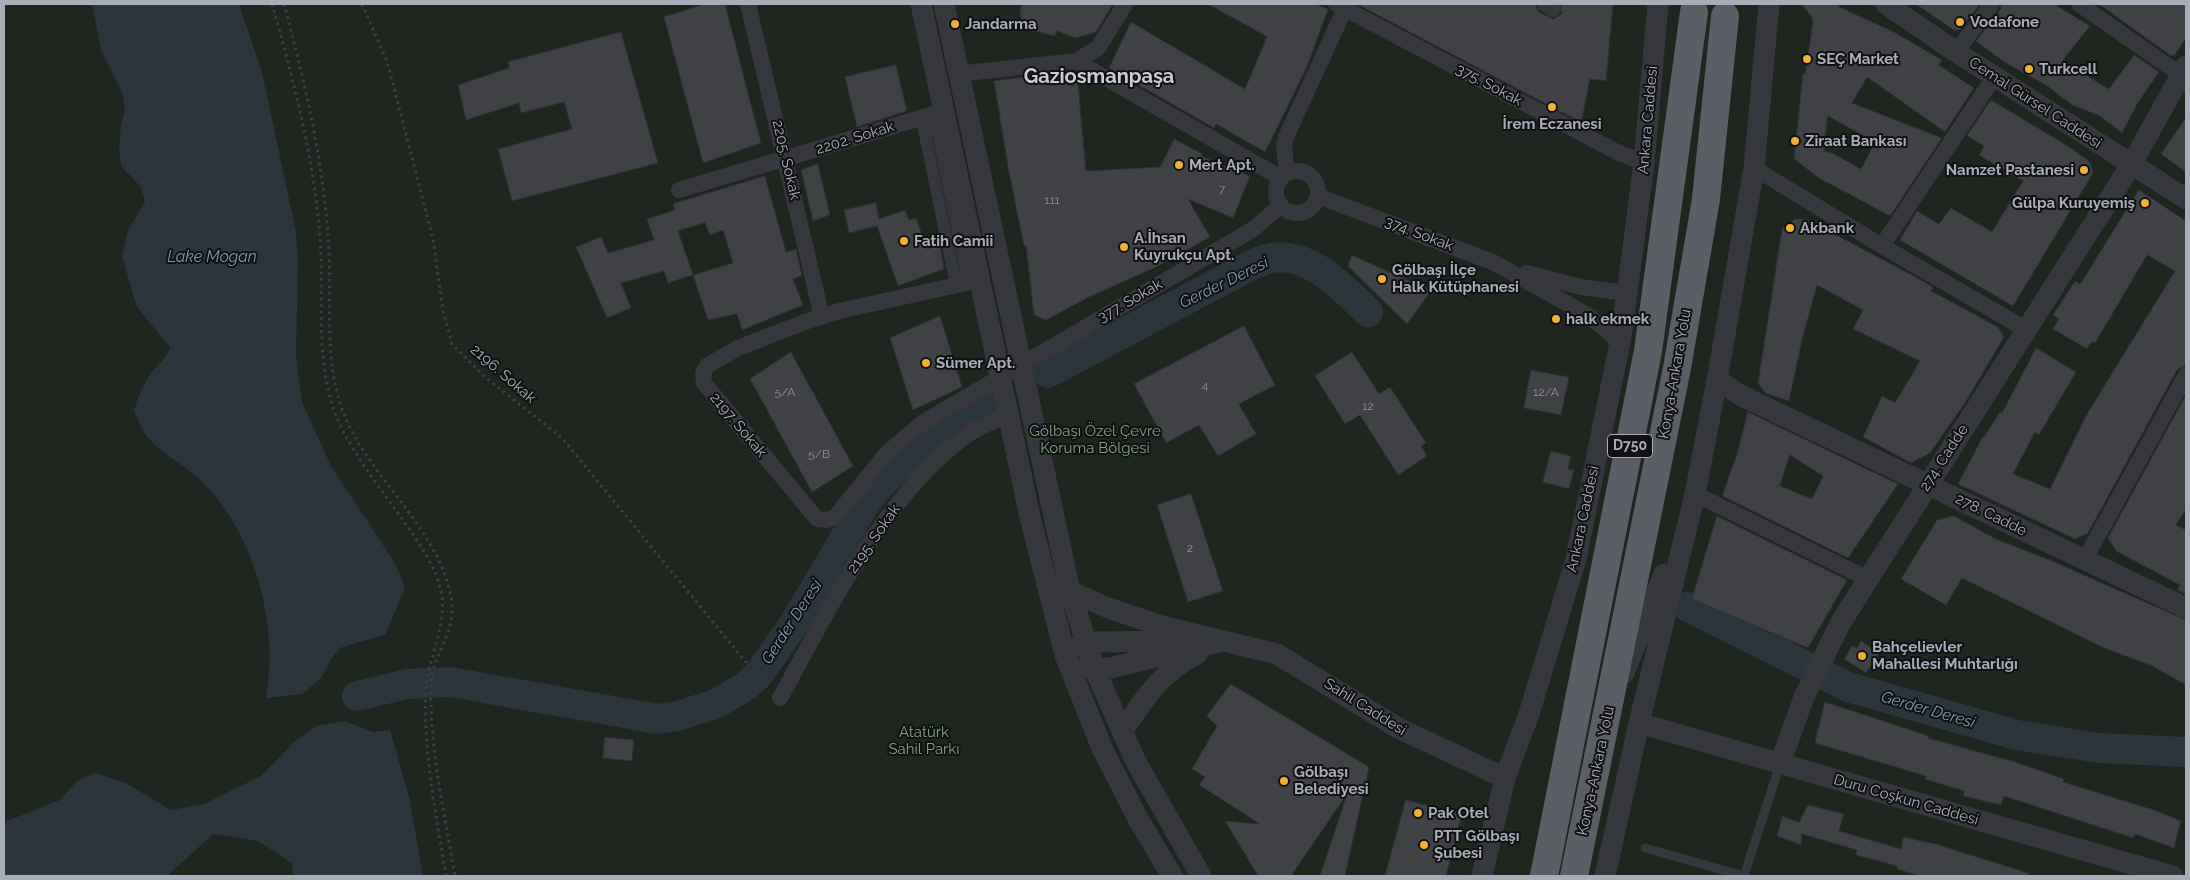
<!DOCTYPE html>
<meta charset="utf-8">
<style>
body{margin:0}
#map{position:relative;width:2190px;height:880px;overflow:hidden;background:#161618;font-family:Raleway,sans-serif}
canvas{display:block}
.frame{position:absolute;inset:0;border:5px solid #a8adb8;pointer-events:none}
</style>
<div id="map">
<canvas width="2190" height="880"></canvas>
<div class="frame"></div>
</div>
<script>
const c = document.querySelector('canvas').getContext('2d');
c.lineJoin = 'round';
function fill(path, color) {
  c.fillStyle = color;
  c.fill(path, 'evenodd');
}
function stroke(path, color, width, dash) {
  c.strokeStyle = color;
  c.lineWidth = width;
  c.lineCap = dash ? 'butt' : 'round';
  c.setLineDash(dash || []);
  c.stroke(path);
}
function drawText(font, color, halo, rows, align = 'center') {
  c.font = font + ' Raleway,sans-serif';
  c.lineWidth = 4;
  c.setLineDash([]);
  c.textBaseline = 'middle';
  c.strokeStyle = halo;
  c.fillStyle = color;
  for (const [text, x, y, turn = 0] of rows) {
    c.save();
    c.translate(x, y);
    c.rotate((+turn || 0) * Math.PI / 180);
    c.textAlign = isNaN(turn) ? turn : align;
    if (halo) c.strokeText(text, 0, 0);
    c.fillText(text, 0, 0);
    c.restore();
  }
}
fill(new Path2D(`
 M4,4H2186V876H4Z`), '#1e261f');
fill(new Path2D(`
 M92,4H239L262,72L296,232L298,260L296,356L302,402L331,466L396,565L405,587L386,634L340,648L331,659L321,678L302,694L266,698C280,624 253,526 196,476C180,462 158,452 146,435C141,428 138,419 134,411C138,397 143,384 152,372C160,363 166,359 170,347L137,307L122,257L128,230L145,202L141,187L121,166L119,149L121,125L125,109L122,92L101,50Z
 M345,721L373,732L390,730L409,797L423,876H293L292,863L258,841L213,834L167,876H4V827L7,821L60,800L77,781L95,773L126,783L171,810L204,804L261,776L295,741L316,726Z`), '#2c353c');
stroke(new Path2D(`
 M1048,373L1246,268C1253,265 1260,261 1267,259C1307,248 1343,288 1368,312
 M1688,607L1848,687L2017,735L2099,748L2186,752
 M357,696L407,684L450,682L658,719L677,716L716,704L746,686L758,675L794,624L865,504L881,484L938,430L987,403`), '#2c353c', 30);
const building = new Path2D(`
 M705,4H725L761,143L703,163L664,17Z
 M1022,4H1113L1096,32L1075,38L1057,31L1055,36L1029,30L1023,23L1020,13Z
 M1208,4H1315L1328,9L1307,67L1265,152L1216,124L1214,128L1109,68L1131,22L1245,89L1267,37Z
 M1357,4H1535L1539,12L1553,19L1562,14L1561,4H1613L1606,81L1590,79L1582,119L1579,121Z
 M1802,4H1838L1839,7L1894,32L1942,60L1939,65L1974,88L1945,132L1867,77L1852,103L1942,138L1890,216L1819,178L1794,159L1803,73L1805,74L1813,22L1811,16ZM1828,116L1875,142L1861,169L1832,153L1824,151Z
 M1916,4H1980L1960,30H1954Z
 M2002,4H2054L2090,26L2062,61L2109,89L2134,55L2159,72L2137,104L2122,133L2100,116L2072,105L2046,85L2004,62L1976,41L2000,10Z
 M2099,4H2186V38L2174,56L2170,55Z
 M621,32L658,163L512,201L498,149L572,129L564,102L521,113L519,103L466,120L458,85L509,68L508,62Z
 M896,65L907,111L857,127L845,77Z
 M1074,71L1077,73L1086,171L1160,167L1174,139L1203,154L1201,156L1250,176L1233,218L1188,199L1210,237L1156,267L1089,297L1046,320L1034,315L1026,245L1024,246L1008,167L994,81Z
 M1991,100L2068,146L2090,162L2093,173L2013,306L1900,240L1917,211L1939,224L1951,208L1992,232L2023,181L1979,155L1984,146L1967,136Z
 M2186,118V172L2161,154Z
 M818,164L830,215L813,221L801,170Z
 M765,176L786,252L796,249L802,276L793,279L803,305L742,330L737,314L708,320L693,275L668,283L664,271L621,283L631,308L607,318L576,247L601,237L608,253L654,240L647,219L675,210L673,204ZM705,223L710,235L723,230L733,263L693,275L678,231Z
 M2139,190L2186,221V365L2177,370L2088,533L2075,539L1958,484L1983,436L1984,437L2000,412L2002,413L2036,348L2076,372L2039,435L2035,432L2013,474L2050,489L2087,414L2175,271L2147,255L2095,343L2092,341L2087,349L2053,329L2059,319L2053,315L2075,281L2080,284Z
 M876,203L879,219L905,210L909,220L916,218L927,249L940,245L944,269L898,286L877,226L849,233L844,210Z
 M1795,219H1806L1921,280L1933,287L1931,291L1998,327L2004,337L1965,403L1930,453L1911,463L1863,437L1882,396L1895,403L1920,361L1853,329L1863,310L1817,285L1802,340L1789,401L1765,393L1758,383L1782,229Z
 M1352,255L1431,291L1407,324L1348,266Z
 M940,316L962,387L913,410L890,338Z
 M1244,326L1275,385L1239,404L1256,434L1218,456L1199,425L1166,443L1134,384Z
 M791,352L853,466L812,492L750,379Z
 M1352,352L1379,394L1390,387L1426,443L1421,446L1427,456L1398,475L1360,415L1345,424L1315,376Z
 M1531,370L1569,377L1561,415L1524,408Z
 M2186,395V509L2176,525L2186,530V594L2177,590L2180,585L2116,551L2108,538Z
 M1748,412L1898,484L1848,558L1722,496L1737,454ZM1790,455L1823,476L1812,499L1780,486Z
 M1551,451L1571,456L1568,469L1574,470L1569,489L1543,482Z
 M1191,494L1223,591L1188,602L1157,505Z
 M1717,516L1847,580L1808,648L1692,599Z
 M1954,516L1996,539L2052,561L2186,620V685L2150,665L2104,648L1962,578L1946,605L1901,579L1937,520Z
 M1861,641L1879,653L1866,673L1844,659L1852,646L1857,648Z
 M1231,684L1369,767L1345,876H1320L1347,794L1291,876H1258L1225,821L1260,824L1199,785L1205,777L1192,769L1217,726L1207,716Z
 M1825,702L1929,736L1928,738L2015,762L2064,779L2063,782L2154,810L2181,821L2174,848L2135,834L2133,838L2004,796L2001,805L1963,796L1964,791L1925,779L1926,776L1815,743Z
 M605,737L634,740L632,761L603,758Z
 M1406,800L1462,814L1446,876H1385Z
 M1808,805L1844,814L1839,831L1901,849L1903,837L1936,844L2028,873V876H1919L1897,869V866L1856,855L1857,850L1802,834L1801,845L1777,836L1782,816L1799,822Z`);
fill(building, '#404145');
stroke(building, '#303034', 1);
stroke(new Path2D(`
 M272,4C293,76 311,149 319,224C325,281 315,340 330,397C340,441 382,489 407,526C421,546 436,567 441,591C448,625 428,656 426,690C423,752 436,815 446,876
 M284,4C304,78 322,156 328,234C333,290 323,348 340,403C363,475 436,521 451,597C458,632 432,653 431,685C429,748 445,814 455,876
 M362,4L387,61L433,239L443,311L452,344L485,377L562,438L749,666`), '#3d3f44', 3, [2.5, 4]);
stroke(new Path2D(`
 M1645,848L1744,876
 M1744,876L1780,764`), '#37383d', 9);
stroke(new Path2D(`
 M923,125L937,130L967,276L955,280Z`), '#37383d', 12);
stroke(new Path2D(`
 M748,4L822,317
 M1336,4L1615,151L1644,163
 M1545,4L1553,9
 M2079,4L2181,75
 M1956,52L1992,4
 M1076,61L1098,48L1125,4
 M957,74L1076,61L1281,178
 M1754,168L1882,246L2027,330
 M1276 192a21 21 0 1 1 42 0a21 21 0 1 1-42 0Z
 M1287,174L1284,145L1286,137L1347,4
 M679,190L944,111
 M1318,196L1495,263L1589,316L1620,342
 M1882,246L1994,77
 M1527,273L1581,287L1627,293
 M980,280L839,311L810,320L738,348L708,365L703,373L704,383L817,519L827,520L835,517L886,454L922,423L1252,230L1281,205
 M1695,494L1868,579
 M2085,559L2186,375
 M780,698C829,610 883,496 967,435C978,427 994,421 1008,415`), '#37383d', 16);
stroke(new Path2D(`
 M921,4L1030,517L1065,655L1102,748L1138,819L1172,876
 M944,4L1070,591L1095,670L1135,760L1201,876
 M1886,4L1956,52L2186,199
 M1717,380L1740,395L2186,608
 M1070,591L1108,608L1162,626L1277,654L1398,728L1505,778
 M1075,647L1091,642L1186,641
 M1083,668H1110L1219,642
 M1624,673L1664,574
 M1639,723L2173,876
 M1122,732C1143,700 1162,671 1197,654
 M1780,764L1804,697L1841,622L2131,165L2186,66
 M1482,876L1505,778L1529,714L1576,559L1620,342L1627,293L1644,163L1658,4
 M1605,876L1639,723L1695,494L1717,380L1754,168L1769,4`), '#37383d', 21);
stroke(new Path2D(`
 M1544,876L1648,351L1694,12
 M1574,876L1677,368L1706,199L1725,16`), '#5b5e65', 28);
for (const [x, y, r, color] of [
 [1960,22,5,"#f2b134"],
 [955,24,5,"#f2b134"],
 [1807,59,5,"#f2b134"],
 [2029,69,5,"#f2b134"],
 [1552,107,5,"#f2b134"],
 [1795,141,5,"#f2b134"],
 [1179,165,5,"#f2b134"],
 [2084,170,5,"#f2b134"],
 [2145,203,5,"#f2b134"],
 [1790,228,5,"#f2b134"],
 [904,241,5,"#f2b134"],
 [1124,247,5,"#f2b134"],
 [1382,279,5,"#f2b134"],
 [1556,319,5,"#f2b134"],
 [926,363,5,"#f2b134"],
 [1862,656,5,"#f2b134"],
 [1284,781,5,"#f2b134"],
 [1418,813,5,"#f2b134"],
 [1424,845,5,"#f2b134"]
]) {
  const dot = new Path2D();
  dot.arc(x, y, r, 0, 2 * Math.PI);
  c.fillStyle = color;
  c.fill(dot);
  stroke(dot, '#111113', 2);
}
drawText('12px', '#8e929b', null, [
 ["7",1222,189],
 ["111",1052,200],
 ["4",1205,385],
 ["5/A",785,392],
 ["12/A",1546,392],
 ["12",1368,406],
 ["5/B",819,454],
 ["2",1190,548]
]);
for (const [x, y, w] of [
 [1630,446,45]
]) {
  const box = new Path2D();
  box.roundRect(x - w / 2, y - 11.5, w, 23, 4);
  c.fillStyle = '#111113';
  c.fill(box);
  stroke(box, '#a8adb8', 1);
}
drawText('bold 14px', '#a8adb8', null, [
 ["D750",1630,446]
]);
drawText('bold 15px', '#a8adb8', '#111113', [
 ["Vodafone",1970,22],
 ["Jandarma",965,24],
 ["SEÇ Market",1817,59],
 ["Turkcell",2039,69],
 ["İrem Eczanesi",1552,124,"center"],
 ["Ziraat Bankası",1805,141],
 ["Mert Apt.",1189,165],
 ["Namzet Pastanesi",2074,170,"right"],
 ["Gülpa Kuruyemiş",2135,203,"right"],
 ["Akbank",1800,228],
 ["A.İhsan",1134,238],
 ["Kuyrukçu Apt.",1134,255],
 ["Fatih Camii",914,241],
 ["Gölbaşı İlçe",1392,270],
 ["Halk Kütüphanesi",1392,287],
 ["halk ekmek",1566,319],
 ["Sümer Apt.",936,363],
 ["Bahçelievler",1872,647],
 ["Mahallesi Muhtarlığı",1872,664],
 ["Gölbaşı",1294,772],
 ["Belediyesi",1294,789],
 ["Pak Otel",1428,813],
 ["PTT Gölbaşı",1434,836],
 ["Şubesi",1434,853]
], 'left');
drawText('15px', '#a8adb8', '#111113', [
 ["375. Sokak",1489,85,28],
 ["Cemal Gürsel Caddesi",2035,103,33],
 ["Ankara Caddesi",1648,120,-85],
 ["2202. Sokak",855,138,-17],
 ["2205. Sokak",786,160,77],
 ["374. Sokak",1419,234,21],
 ["377. Sokak",1130,301,-30],
 ["2196. Sokak",503,374,41],
 ["Konya-Ankara Yolu",1675,374,-80],
 ["2197. Sokak",738,425,50],
 ["274. Cadde",1944,458,-57],
 ["278. Cadde",1991,515,26],
 ["Ankara Caddesi",1583,519,-78],
 ["2195. Sokak",874,539,-55],
 ["Sahil Caddesi",1365,707,32],
 ["Konya-Ankara Yolu",1596,771,-78],
 ["Duru Coşkun Caddesi",1906,800,16]
]);
drawText('15px', '#7fa381', '#111113', [
 ["Gölbaşı Özel Çevre",1095,431],
 ["Koruma Bölgesi",1095,448],
 ["Atatürk",924,732],
 ["Sahil Parkı",924,749]
]);
drawText('italic 16px', '#7f9bb3', '#111113', [
 ["Lake Mogan",212,257],
 ["Gerder Deresi",1224,283,-26],
 ["Gerder Deresi",792,622,-57],
 ["Gerder Deresi",1928,710,16]
]);
drawText('bold 20px', '#c9ccd4', '#111113', [
 ["Gaziosmanpaşa",1099,77]
]);
</script>
